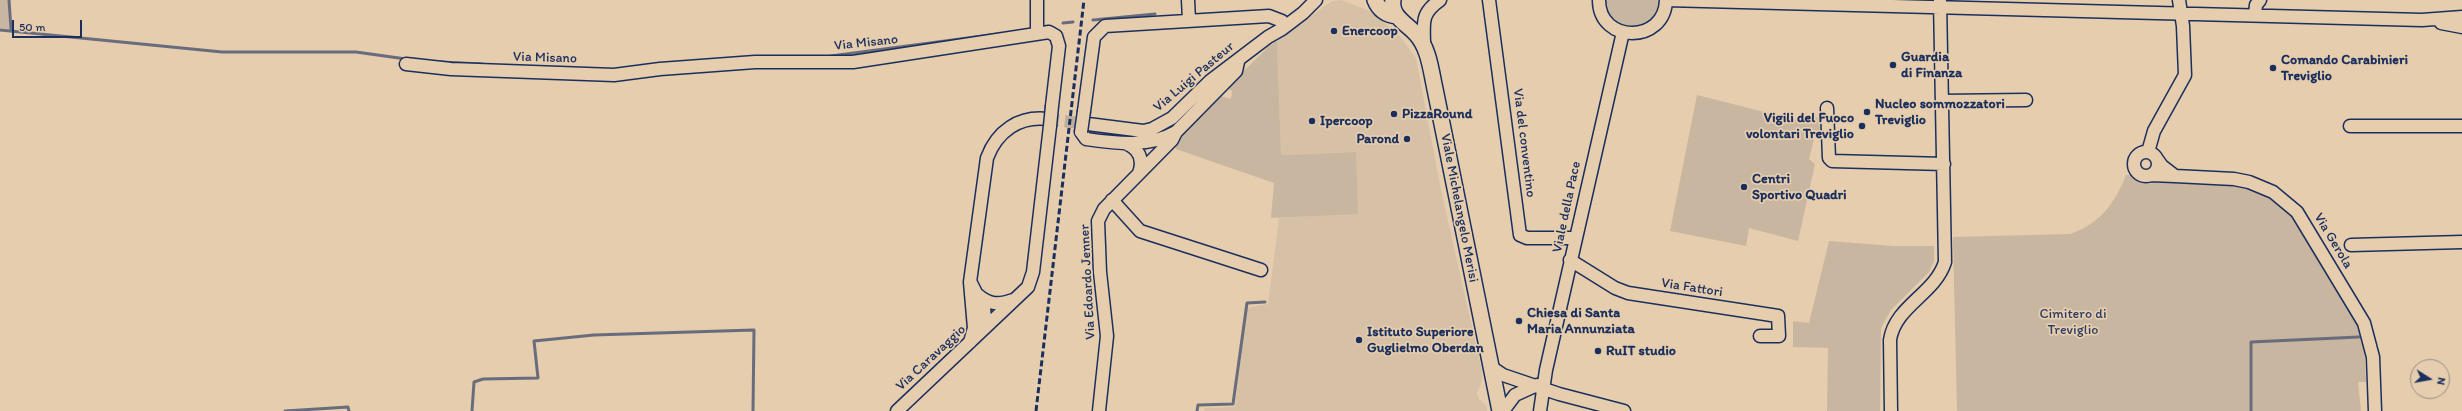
<!DOCTYPE html>
<style>
body{margin:0}
#map{position:relative;width:2462px;height:411px;overflow:hidden;background:#e5cdad;font-family:Itim,sans-serif}
canvas{display:block}
.north{position:absolute;left:2410px;top:359px;width:40px;height:40px;box-sizing:border-box;background:#e5cdad;border:1px solid #948e8d;border-radius:50%;rotate:101deg;font-size:11px;font-weight:700;line-height:16px;text-align:center;color:#1b2f5e}
.north::after{content:'';display:block;margin:auto;width:14px;height:18px;background:#1b2f5e;clip-path:polygon(50% 0,100% 100%,50% 72%,0 100%)}
.scale{position:absolute;left:12px;top:20px;width:70px;height:18px;box-sizing:border-box;border:2px solid #1b2f5e;border-top:0;padding-left:5px;font-size:12px;line-height:14px;white-space:nowrap;color:#1b2f5e;-webkit-text-stroke:3px #e5cdad;paint-order:stroke}
</style>
<div id="map">
<canvas width="2462" height="411"></canvas>
<div class="north">N</div>
<div class="scale">50 m</div>
</div>
<script>
const c = document.querySelector('canvas').getContext('2d');
c.lineJoin = 'round';
function fill(path, color) {
  c.fillStyle = color;
  c.fill(path, 'evenodd');
}
function stroke(path, color, width, dash) {
  c.strokeStyle = color;
  c.lineWidth = width;
  c.lineCap = dash ? 'butt' : 'round';
  c.setLineDash(dash || []);
  c.stroke(path);
}
function drawText(font, color, halo, rows, align = 'center') {
  c.font = font + ' Itim,sans-serif';
  c.lineWidth = 3.5;
  c.setLineDash([]);
  c.textBaseline = 'middle';
  c.strokeStyle = halo;
  c.fillStyle = color;
  for (const [text, x, y, turn = 0] of rows) {
    c.save();
    c.translate(x, y);
    c.rotate((+turn || 0) * Math.PI / 180);
    c.textAlign = isNaN(turn) ? turn : align;
    if (halo) c.strokeText(text, 0, 0);
    c.fillText(text, 0, 0);
    c.restore();
  }
}
fill(new Path2D(`
 M1341,0L1370,11L1399,35L1416,58L1440,185L1482,372V381L1477,393L1479,399L1487,406V411H1204L1205,408L1235,407L1247,308L1268,304L1279,218L1325,215L1356,152L1281,155L1277,41L1332,1Z`), '#d6c1a7');
fill(new Path2D(`
 M0,0H8L9,29L0,28Z
 M1605,0H1659V1C1654,37 1609,36 1605,0Z
 M1277,41L1281,155L1356,152L1358,214L1271,218L1274,183L1176,149V142L1220,96L1231,99L1232,91L1227,88L1269,46Z
 M1697,95L1796,120L1818,117L1820,130L1816,131L1809,159L1815,164L1798,241L1749,228L1746,246L1670,231Z
 M2126,175L2255,187L2281,202L2300,227L2360,324L2364,340L2366,382H2358L2361,411H1957L1953,237L2070,234C2100,224 2115,203 2126,175Z
 M1829,241L1893,246H1934V261L1929,272L1891,310L1881,328L1880,411H1827L1828,348L1793,347V321L1809,323Z`), '#c8b6a1');
stroke(new Path2D(`
 M9,0L11,30
 M1093,20L1155,14
 M1063,23L1073,22
 M0,30L222,52H356L406,59
 M831,56L998,34
 M440,62L482,64
 M285,411L348,407L349,411
 M472,411L474,382L483,379L538,378L534,341L594,335L754,330L753,411
 M1197,411L1198,405L1233,404L1247,303L1265,302
 M2251,411V342L2359,337`), '#696c7d', 3);
stroke(new Path2D(`
 M1047,119L1088,124`), '#bdad9d', 12, [12, 6]);
const minor = new Path2D(`
 M1037,0V28
 M1188,0L1189,20
 M1489,0L1520,235L1527,238H1575
 M1599,0C1599,44 1665,44 1666,0
 M1666,0L2422,20L2462,17
 M2255,15L2256,5L2260,0
 M2441,23L2462,27
 M1424,46C1424,23 1420,14 1440,0
 M406,64L451,69L614,75L660,69L755,62H853L1049,32L1056,36L1059,46L1052,106
 M1942,101L2026,100
 M1827,108L1829,158L1832,161L1944,164
 M1084,111L1094,37L1105,26L1269,16L1282,21
 M1088,124L1143,131L1152,129L1172,118L1210,81L1268,37L1282,29L1303,13L1316,0
 M2350,126H2462
 M1081,132L1086,139C1115,143 1149,148 1176,132L1236,71L1238,62
 M1125,143C1139,148 1144,159 1139,173
 M2134 164a12 12 0 1 1 24 0a12 12 0 1 1-24 0Z
 M2148,152L2154,131L2185,75L2183,26L2179,0
 M2151,175L2175,176L2162,166L2157,159
 M2175,176L2234,179L2249,182L2273,192L2297,212L2364,323L2373,357L2375,411
 M1112,200L1140,231L1261,270
 M2351,245L2462,242
 M1570,260L1615,288L1628,293L1778,316L1779,336H1760
 M971,283L984,309L986,326
 M978,295C989,305 999,305 1013,300
 M970,342L974,328L970,282L987,158C997,131 1019,116 1047,119
 M1491,367L1503,375L1559,394L1624,411
 M897,411L1028,287L1033,272L1050,126
 M1099,411L1107,336L1100,272L1098,221L1104,209L1172,140L1176,132
 M1503,411L1515,395L1537,385
 M1540,411L1546,370L1623,32
 M1891,411L1890,340C1895,306 1935,294 1945,262L1940,1`);
const major = new Path2D(`
 M1375,0C1379,10 1386,15 1397,16
 M1393,0C1390,16 1407,24 1416,34C1429,48 1431,71 1435,89L1500,411`);
stroke(minor, '#1b2f5e', 15);
stroke(major, '#1b2f5e', 18);
stroke(minor, '#e5cdad', 12);
stroke(major, '#e5cdad', 15);
stroke(new Path2D(`
 M1036,411L1084,0`), '#1b2f5e', 3, [6, 3]);
const minorBridge = new Path2D(`
 M1050,126L1052,106
 M1081,132L1084,111`);
stroke(minorBridge, '#1b2f5e', 15, []);
stroke(minorBridge, '#e5cdad', 12);
for (const [x, y, r, color] of [
 [1334,31,4,"#1b2f5e"],
 [1893,65,4,"#1b2f5e"],
 [2273,68,4,"#1b2f5e"],
 [1867,112,4,"#1b2f5e"],
 [1394,114,4,"#1b2f5e"],
 [1312,121,4,"#1b2f5e"],
 [1862,126,4,"#1b2f5e"],
 [1407,139,4,"#1b2f5e"],
 [1744,187,4,"#1b2f5e"],
 [1519,321,4,"#1b2f5e"],
 [1359,340,4,"#1b2f5e"],
 [1598,351,4,"#1b2f5e"]
]) {
  const dot = new Path2D();
  dot.arc(x, y, r, 0, 2 * Math.PI);
  c.fillStyle = color;
  c.fill(dot);
  stroke(dot, '#e5cdad', 1.5);
}
drawText('bold 14px', '#1b2f5e', '#e5cdad', [
 ["Enercoop",1342,31],
 ["Guardia",1901,57],
 ["di Finanza",1901,73],
 ["Comando Carabinieri",2281,60],
 ["Treviglio",2281,76],
 ["Nucleo sommozzatori",1875,104],
 ["Treviglio",1875,120],
 ["PizzaRound",1402,114],
 ["Vigili del Fuoco",1854,118,"right"],
 ["volontari Treviglio",1854,134,"right"],
 ["Ipercoop",1320,121],
 ["Parond",1399,139,"right"],
 ["Centri",1752,179],
 ["Sportivo Quadri",1752,195],
 ["Chiesa di Santa",1527,313],
 ["Maria Annunziata",1527,329],
 ["Istituto Superiore",1367,332],
 ["Guglielmo Oberdan",1367,348],
 ["RuIT studio",1606,351]
], 'left');
drawText('14px', '#1b2f5e', '#e5cdad', [
 ["Via Misano",866,43,-6],
 ["Via Misano",545,58,2],
 ["Via Luigi Pasteur",1194,77,-40],
 ["Via del conventino",1524,143,83],
 ["Viale della Pace",1567,207,-78],
 ["Viale Michelangelo Merisi",1459,208,79],
 ["Via Gerola",2333,241,59],
 ["Via Edoardo Jenner",1088,282,-93],
 ["Via Fattori",1692,288,9],
 ["Via Caravaggio",931,358,-43]
]);
drawText('14px', '#2c3c65', '#e5cdad', [
 ["Cimitero di",2073,314],
 ["Treviglio",2073,330]
]);
</script>
